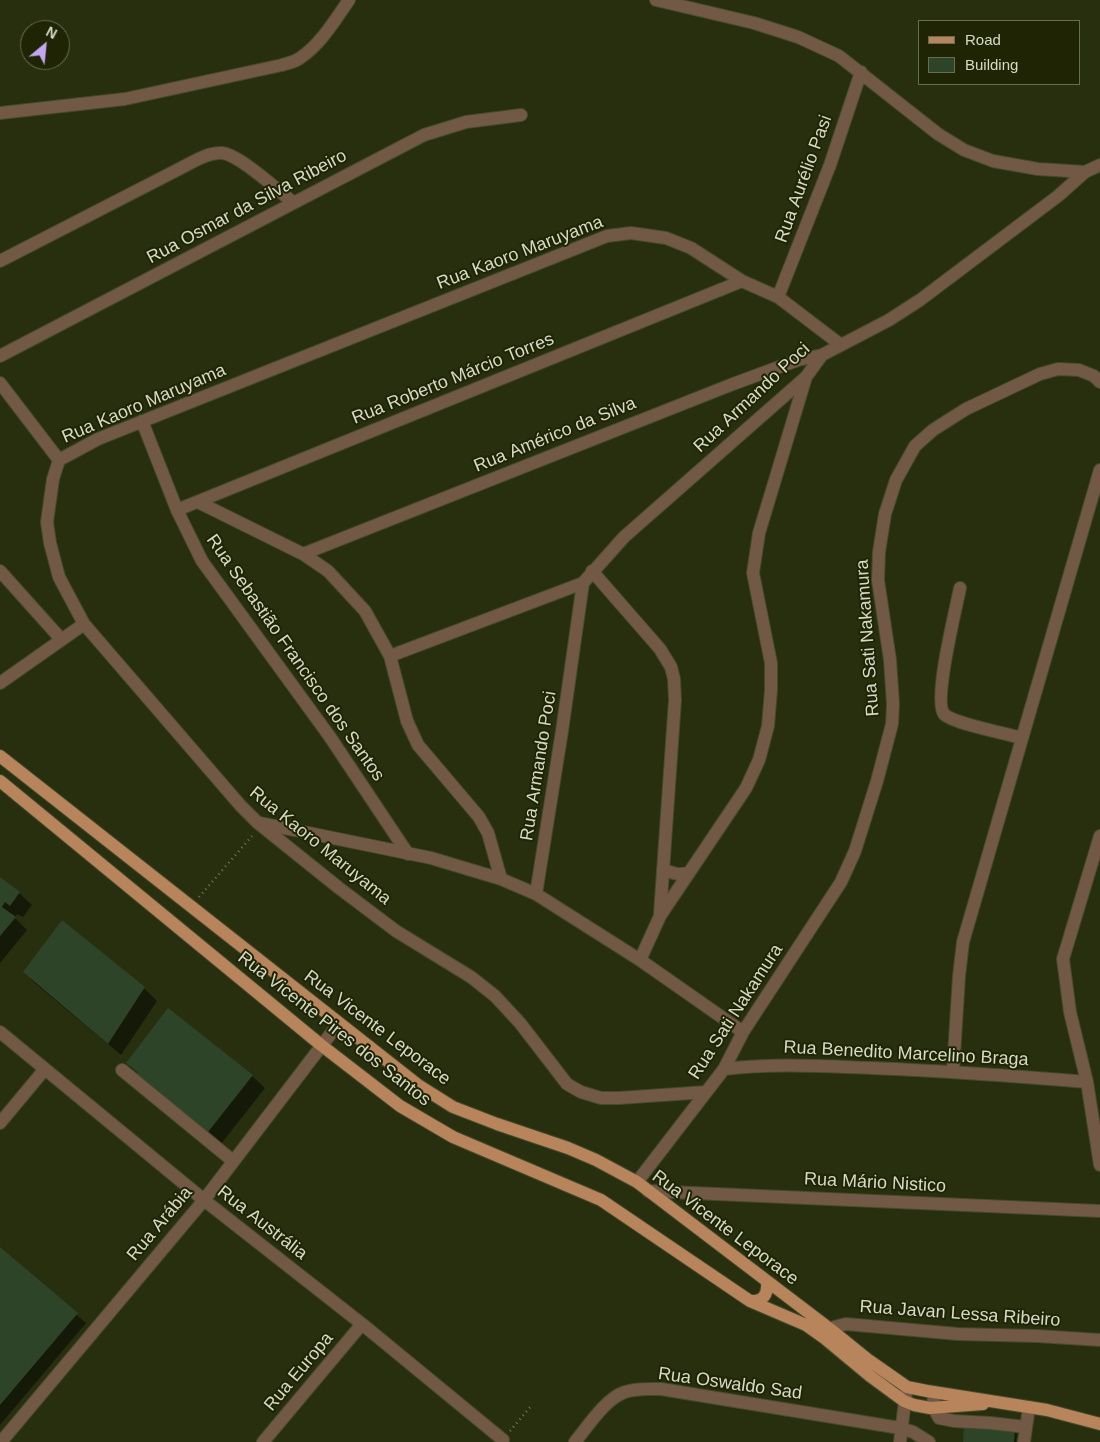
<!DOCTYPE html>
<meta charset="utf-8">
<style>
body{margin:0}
#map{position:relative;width:1100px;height:1442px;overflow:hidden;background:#282f0e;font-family:Arial,sans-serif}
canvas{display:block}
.legend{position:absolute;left:918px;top:20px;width:162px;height:65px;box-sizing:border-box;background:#1f2504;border:1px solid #686d52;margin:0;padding:6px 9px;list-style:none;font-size:15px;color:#d5dac7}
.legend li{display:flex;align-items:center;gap:10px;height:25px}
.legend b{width:25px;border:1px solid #686d52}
.north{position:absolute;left:20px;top:20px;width:50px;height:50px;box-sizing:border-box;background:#1f2504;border:1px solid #686d52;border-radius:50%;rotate:28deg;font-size:14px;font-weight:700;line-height:20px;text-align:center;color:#d5dac7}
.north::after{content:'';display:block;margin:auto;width:18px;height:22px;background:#c2a8f3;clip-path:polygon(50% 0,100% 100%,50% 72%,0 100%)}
</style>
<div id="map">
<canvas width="1100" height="1442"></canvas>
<ul class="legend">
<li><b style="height:6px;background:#b7845b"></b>Road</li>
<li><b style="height:14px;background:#2e4429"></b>Building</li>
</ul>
<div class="north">N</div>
</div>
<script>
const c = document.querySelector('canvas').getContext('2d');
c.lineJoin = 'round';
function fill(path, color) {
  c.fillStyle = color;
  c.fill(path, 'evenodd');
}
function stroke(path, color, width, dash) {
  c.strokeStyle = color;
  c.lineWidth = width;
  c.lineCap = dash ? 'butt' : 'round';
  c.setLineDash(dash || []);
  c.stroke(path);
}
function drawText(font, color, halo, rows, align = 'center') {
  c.font = font + ' Arial,sans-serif';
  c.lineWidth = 4;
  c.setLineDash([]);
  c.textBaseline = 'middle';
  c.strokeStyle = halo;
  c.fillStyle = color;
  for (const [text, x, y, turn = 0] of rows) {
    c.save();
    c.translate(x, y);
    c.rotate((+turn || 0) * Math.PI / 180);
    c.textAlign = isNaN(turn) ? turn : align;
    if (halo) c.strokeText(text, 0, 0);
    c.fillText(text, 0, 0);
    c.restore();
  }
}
fill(new Path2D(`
 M0,879L19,893L32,905L23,917L17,914L15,918L27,930L0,963Z
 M62,922L144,988L157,1001L121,1055L37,985L24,972Z
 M128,1063L252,1076L265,1088L221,1144Z
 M0,1249L86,1323L0,1425Z
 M1014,1431L1017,1434L1016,1442H964Z`), '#0007');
fill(new Path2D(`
 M0,877L20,892L10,906L5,902L2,907L16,917L0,936Z
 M62,920L145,987L108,1044L23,972Z
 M168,1008L253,1075L208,1132L134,1077L138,1072L126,1063Z
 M0,1247L78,1313L0,1405Z
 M964,1425L1015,1430L1014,1442H963Z`), '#2e4429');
const minor = new Path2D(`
 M656,0L754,23L798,37L839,56L938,134L964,150L993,161L1038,169L1085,172L1100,165
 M0,113L125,99L282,65C288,63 295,62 300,58C321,44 335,20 349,0
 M0,261L181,168C193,162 208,152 222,153C240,155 277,190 293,202
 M778,297L830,165L861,72
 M0,356L424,135L466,122L521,115
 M0,383L59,460
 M142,421L177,510L202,561L330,737L408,854
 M198,502L303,554L328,571L365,611L390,656L407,721L418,745L479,817L488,833L501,879L536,894L640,960L743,1032
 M177,510L742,281
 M303,554L733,384L798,360L822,355
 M0,571L61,639
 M592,571L660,649L671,667L674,679L675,700L660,914
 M960,588C956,609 933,700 944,714C952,723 1007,734 1022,738
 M390,656L583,583
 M0,683L84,624
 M260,823L431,858L501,879
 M1100,836L1063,959L1070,1012L1087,1082L1100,1165
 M663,869C673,874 679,875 689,873
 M536,894L562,731L583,583L624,537L806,377L822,355L889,320L920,300L1058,196L1085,172
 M640,960L660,916L746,788L759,760L768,726L771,690V663L753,573L759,533L806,377
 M0,1032L204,1200L362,1324L503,1440
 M724,1069C773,1063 822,1066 871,1068C943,1071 1015,1076 1087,1082
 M122,1070L233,1161
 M953,1071L959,976L963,942L1100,470
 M706,1092L619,1098H601L581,1092L567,1084L520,1023L495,996L471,977L396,931L339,888L258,823L240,805L84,624L59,577L50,543L47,522L53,479L59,460L98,439L607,236L631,233L666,238L691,248L742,281L778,297L841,345
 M0,1123L45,1069
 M637,1182L724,1069L743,1032L841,882L855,851L877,781L892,724L893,704L890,660L878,580L879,552L885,514L896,480L915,446L933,430L966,409L1040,374L1058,369L1079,370L1094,376L1100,382
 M648,1191L1100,1211
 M824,1335L834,1327L846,1324L958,1334L1037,1336L1100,1340
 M934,1392L933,1407L939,1418L954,1421L990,1423L1026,1427
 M1,1442L204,1200L339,1023
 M263,1442L362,1324
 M575,1442C588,1426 606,1398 625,1392C636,1388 649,1389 661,1389L900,1428L913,1432L929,1442
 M900,1442L906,1392
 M1024,1442L1029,1407`);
const major = new Path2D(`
 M0,756L418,1085L453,1107L497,1124L568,1148L596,1160L637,1182L830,1329L867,1359L907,1387L927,1391L1047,1410L1100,1424
 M0,781L321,1045L400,1106L453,1137L601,1200L750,1301L806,1325L823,1337L870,1376L904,1401L914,1405L930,1408L983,1404
 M750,1301C764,1302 768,1294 767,1281`);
stroke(minor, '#444a2c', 14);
stroke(major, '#444a2c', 14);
stroke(new Path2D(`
 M199,897L252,836
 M510,1431L532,1405`), '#73795e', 2.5, [1, 4]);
stroke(minor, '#725945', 12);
stroke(major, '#b7845b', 12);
drawText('18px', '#d5dac7', '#1f2504', [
 ["Rua Aurélio Pasi",804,179,-70],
 ["Rua Osmar da Silva Ribeiro",247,207,-28],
 ["Rua Kaoro Maruyama",520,253,-21],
 ["Rua Roberto Márcio Torres",453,379,-22],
 ["Rua Armando Poci",752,398,-43],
 ["Rua Kaoro Maruyama",144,404,-23],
 ["Rua Américo da Silva",555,435,-22],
 ["Rua Sati Nakamura",868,638,-94],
 ["Rua Sebastião Francisco dos Santos",295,658,55],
 ["Rua Armando Poci",539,766,-81],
 ["Rua Kaoro Maruyama",320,846,39],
 ["Rua Sati Nakamura",736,1012,-57],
 ["Rua Vicente Leporace",377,1028,37],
 ["Rua Vicente Pires dos Santos",334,1029,38],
 ["Rua Benedito Marcelino Braga",906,1054,3],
 ["Rua Mário Nistico",875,1183,3],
 ["Rua Austrália",262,1223,38],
 ["Rua Arábia",160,1224,-50],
 ["Rua Vicente Leporace",725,1228,37],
 ["Rua Javan Lessa Ribeiro",960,1314,4],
 ["Rua Europa",299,1372,-50],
 ["Rua Oswaldo Sad",730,1384,8]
]);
</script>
